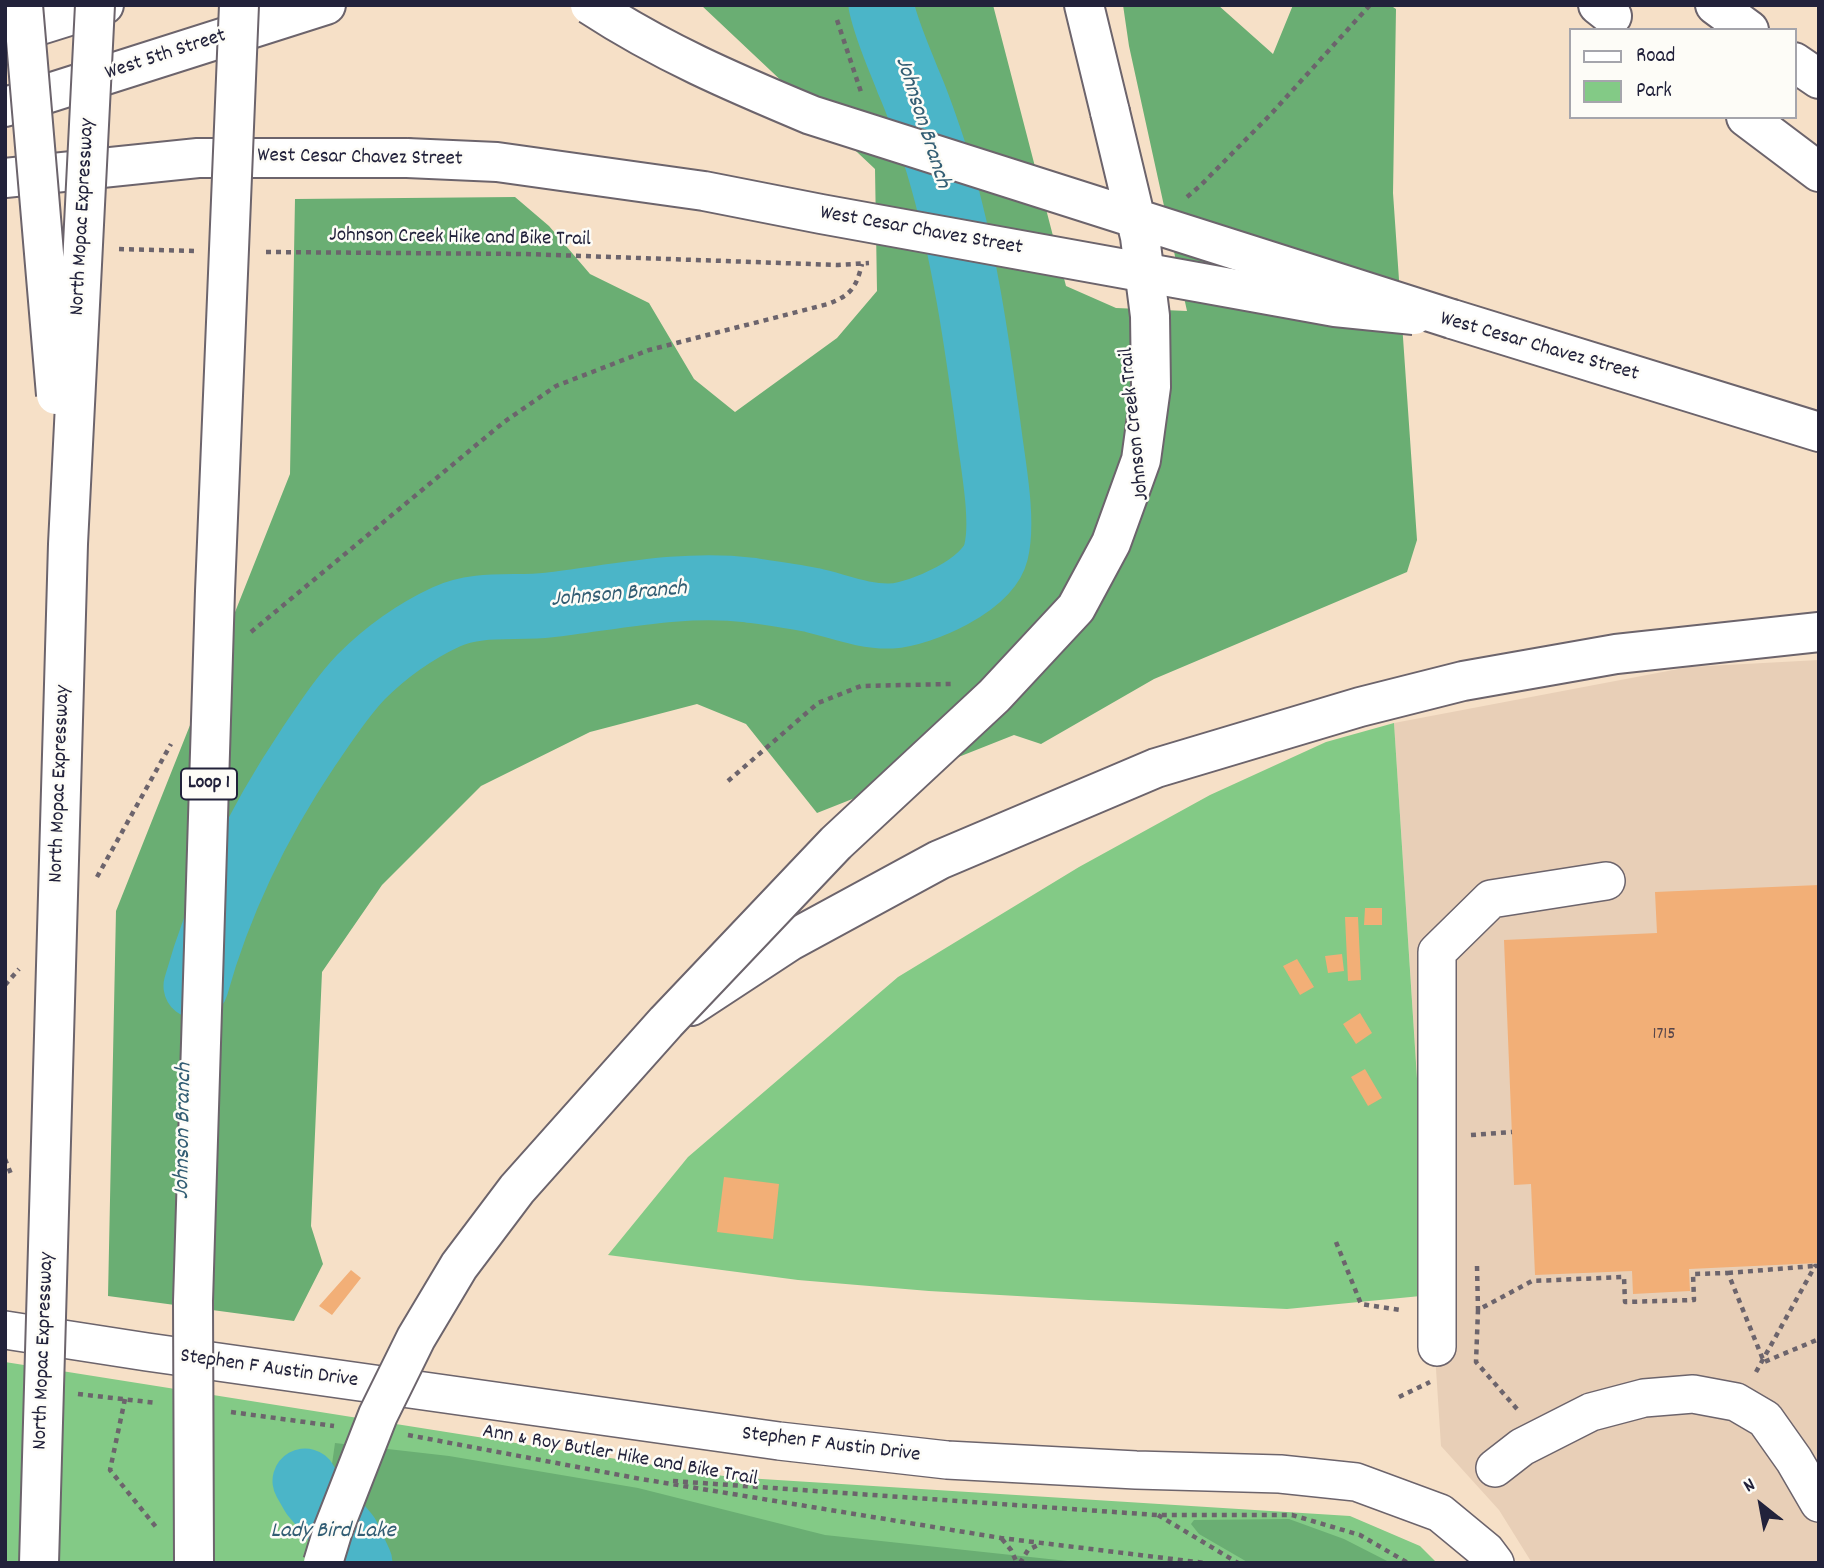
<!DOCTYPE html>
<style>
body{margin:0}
#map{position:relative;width:1824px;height:1568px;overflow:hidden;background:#f6e0c7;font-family:Dekko,sans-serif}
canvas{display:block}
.frame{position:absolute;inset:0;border:7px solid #22223b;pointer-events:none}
.legend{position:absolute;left:1569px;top:28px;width:228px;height:91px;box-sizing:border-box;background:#fdfcf7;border:2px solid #a5a5ac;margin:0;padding:9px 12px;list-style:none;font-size:21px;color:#22223b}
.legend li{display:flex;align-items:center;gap:14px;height:35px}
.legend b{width:35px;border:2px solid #a5a5ac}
.north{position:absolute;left:1726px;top:1470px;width:70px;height:70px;-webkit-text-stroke:5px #fdfcf7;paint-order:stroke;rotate:329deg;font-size:19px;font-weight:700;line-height:28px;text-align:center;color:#22223b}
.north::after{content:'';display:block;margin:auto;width:24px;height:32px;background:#22223b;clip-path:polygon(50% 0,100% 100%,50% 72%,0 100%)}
</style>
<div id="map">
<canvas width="1824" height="1568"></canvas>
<div class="frame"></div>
<ul class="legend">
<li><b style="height:9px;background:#fff"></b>Road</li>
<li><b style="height:19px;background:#83ca86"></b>Park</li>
</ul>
<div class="north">N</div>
</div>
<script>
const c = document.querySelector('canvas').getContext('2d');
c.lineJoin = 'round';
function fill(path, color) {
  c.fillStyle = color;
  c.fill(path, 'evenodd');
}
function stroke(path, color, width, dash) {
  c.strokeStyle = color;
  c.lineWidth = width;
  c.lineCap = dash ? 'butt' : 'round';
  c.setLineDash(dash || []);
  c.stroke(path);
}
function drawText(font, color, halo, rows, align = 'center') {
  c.font = font + ' Dekko,sans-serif';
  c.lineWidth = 5;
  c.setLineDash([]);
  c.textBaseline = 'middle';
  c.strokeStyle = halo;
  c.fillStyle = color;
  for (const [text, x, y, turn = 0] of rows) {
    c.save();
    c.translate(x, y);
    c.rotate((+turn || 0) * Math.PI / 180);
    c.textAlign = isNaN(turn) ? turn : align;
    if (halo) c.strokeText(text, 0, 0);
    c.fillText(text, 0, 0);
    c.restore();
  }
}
fill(new Path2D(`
 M1819,660V1563H1532L1499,1510L1441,1446L1394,723L1689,667Z`), '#e8cfb7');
fill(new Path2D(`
 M1394,723L1431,1295L1287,1309L1088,1300L929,1291L798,1280L608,1255L688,1157L898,977L1079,867L1210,795L1326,742Z
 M5,1362L730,1477L1350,1516L1420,1546L1437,1563H5Z`), '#83ca86');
fill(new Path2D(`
 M701,5H993L1066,286L1116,308L1187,311L1129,46L1123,5H1218L1273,54L1293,5H1390L1396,9L1393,193L1417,540L1407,572L1154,679L1041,744L1014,735L817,813L746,724L697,704L590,732L481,786L382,885L322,972L311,1226L323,1264L294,1321L108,1296L116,911L290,474L295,199L515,197L549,226L590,274L649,303L694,379L735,412L837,338L877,291L875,169Z
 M335,1443L449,1456L638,1488L825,1535L1086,1563H381L329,1485Z
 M1289,1519L1344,1539L1391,1563H1249L1199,1534L1191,1524L1194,1520Z`), '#6aae73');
fill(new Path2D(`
 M329,1485L379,1559L381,1563H322L307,1538L304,1495Z`), '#4bb5c8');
stroke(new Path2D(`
 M196,986C220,900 259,821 308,748C325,723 341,698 361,677C385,653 416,631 446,617C478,602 515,609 549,605C616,597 682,582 749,590C770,593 792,596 812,600C838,606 864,617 891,616C922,614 988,585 996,552C1004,520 993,465 989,432C977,342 964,251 938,164C929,136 920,108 908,81C898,55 887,32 881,5
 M305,1481L313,1495L347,1535L360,1563`), '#4bb5c8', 65);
fill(new Path2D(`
 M1819,885V1263L1689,1269L1690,1291L1633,1294L1632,1271L1535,1275L1531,1184L1514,1185L1504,940L1657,933L1655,892Z
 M1365,908H1382V925H1364Z
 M1345,917H1358L1361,980L1348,981Z
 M1342,954L1344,971L1328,973L1325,956Z
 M1297,959L1314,987L1300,995L1283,966Z
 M1360,1013L1372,1033L1356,1044L1343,1024Z
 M1365,1069L1382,1098L1368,1106L1351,1077Z
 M724,1177L779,1184L773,1239L717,1232Z
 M351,1270L361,1278L332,1315L319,1306Z`), '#f2af77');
const minor = new Path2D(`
 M5,1330L147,1352L779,1441L947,1460L1136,1470L1280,1474L1356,1482L1440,1513L1486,1551L1495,1563
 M1437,1347V952L1491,899L1606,881
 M1495,1468L1522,1447L1591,1412L1644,1398L1693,1394L1736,1402L1765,1419L1794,1460L1819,1503`);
const major = new Path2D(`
 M5,36L104,5
 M5,107L326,5
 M1746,117L1819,172
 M5,178L198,158H407
 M1452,319L1819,432`);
const highway = new Path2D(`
 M1084,5L1110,112
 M1598,5L1612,16
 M1715,5L1749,30
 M1794,62L1819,79
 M691,1006L790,941L939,860L1156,768L1360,707L1463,681L1616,654L1819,632`);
stroke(minor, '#6c646c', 40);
stroke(major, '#6c646c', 42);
stroke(highway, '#6c646c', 42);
stroke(new Path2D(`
 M837,20L861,92
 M1187,197L1200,186L1271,114L1370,5
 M119,249L194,251
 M266,252L526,254L838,265L869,263
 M251,632L504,422L556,386L649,350L828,304C851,295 856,288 862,264
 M728,781L818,703L861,686L951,684
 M97,877L171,744
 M5,985L19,969
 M1471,1135L1512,1132
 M5,1159L11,1174
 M1336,1242L1361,1304L1401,1310
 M1477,1266L1478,1310
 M1728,1273L1814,1266
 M1756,1372L1815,1266H1819
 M78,1394L157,1403
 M1399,1397L1430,1382
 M125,1399L110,1470L156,1527
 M1517,1409L1476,1362L1478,1310L1532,1281L1624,1277L1625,1302L1694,1300L1693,1274L1728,1273L1764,1362L1819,1339
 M231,1412L334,1426
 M408,1435L641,1479L1001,1538L1205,1563
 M673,1481L1157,1515H1292L1360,1535L1408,1563
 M1158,1515L1238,1563
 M1002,1539L1011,1550L1017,1563
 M1020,1563L1028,1550L1042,1543`), '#6c646c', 4.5, [5, 5]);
stroke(minor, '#fff', 37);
stroke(major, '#fff', 38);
stroke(highway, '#fff', 38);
const majorBridge = new Path2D(`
 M407,158L497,162L704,191L821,214L1335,307L1414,315`);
const highwayBridge = new Path2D(`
 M23,5L56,395
 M590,5C662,52 732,82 811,115L1452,319
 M39,1563L68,544L95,5
 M194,1563L193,1301L215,591L239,5
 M323,1563L333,1530L378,1415L416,1338L459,1266L517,1189L666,1022L836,843L994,696L1076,608L1111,543L1141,460L1151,387L1150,316L1140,237L1110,112`);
stroke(majorBridge, '#6c646c', 42, []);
stroke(highwayBridge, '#6c646c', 42, []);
stroke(majorBridge, '#fff', 38);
stroke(highwayBridge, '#fff', 38);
drawText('18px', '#56454a', null, [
 ["1715",1664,1036]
]);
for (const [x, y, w] of [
 [209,784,56]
]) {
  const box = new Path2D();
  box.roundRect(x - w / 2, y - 15.5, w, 31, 5);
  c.fillStyle = '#fdfcf7';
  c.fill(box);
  stroke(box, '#22223b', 2);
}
drawText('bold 19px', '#22223b', null, [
 ["Loop 1",209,784]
]);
drawText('21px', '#22223b', '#fdfcf7', [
 ["West 5th Street",166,56,-18],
 ["West Cesar Chavez Street",360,159,1],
 ["North Mopac Expressway",84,217,-87],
 ["West Cesar Chavez Street",921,232,10],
 ["Johnson Creek Hike and Bike Trail",460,239,1],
 ["West Cesar Chavez Street",1539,348,16],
 ["Johnson Creek Trail",1136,424,-96],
 ["North Mopac Expressway",61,784,-88],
 ["North Mopac Expressway",45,1351,-88],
 ["Stephen F Austin Drive",269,1370,8],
 ["Stephen F Austin Drive",831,1446,7],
 ["Ann & Roy Butler Hike and Bike Trail",620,1457,10]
]);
drawText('italic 23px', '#325d73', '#fdfcf7', [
 ["Johnson Branch",921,123,72],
 ["Johnson Branch",619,596,-5],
 ["Johnson Branch",185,1131,-89],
 ["Lady Bird Lake",333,1533]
]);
</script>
